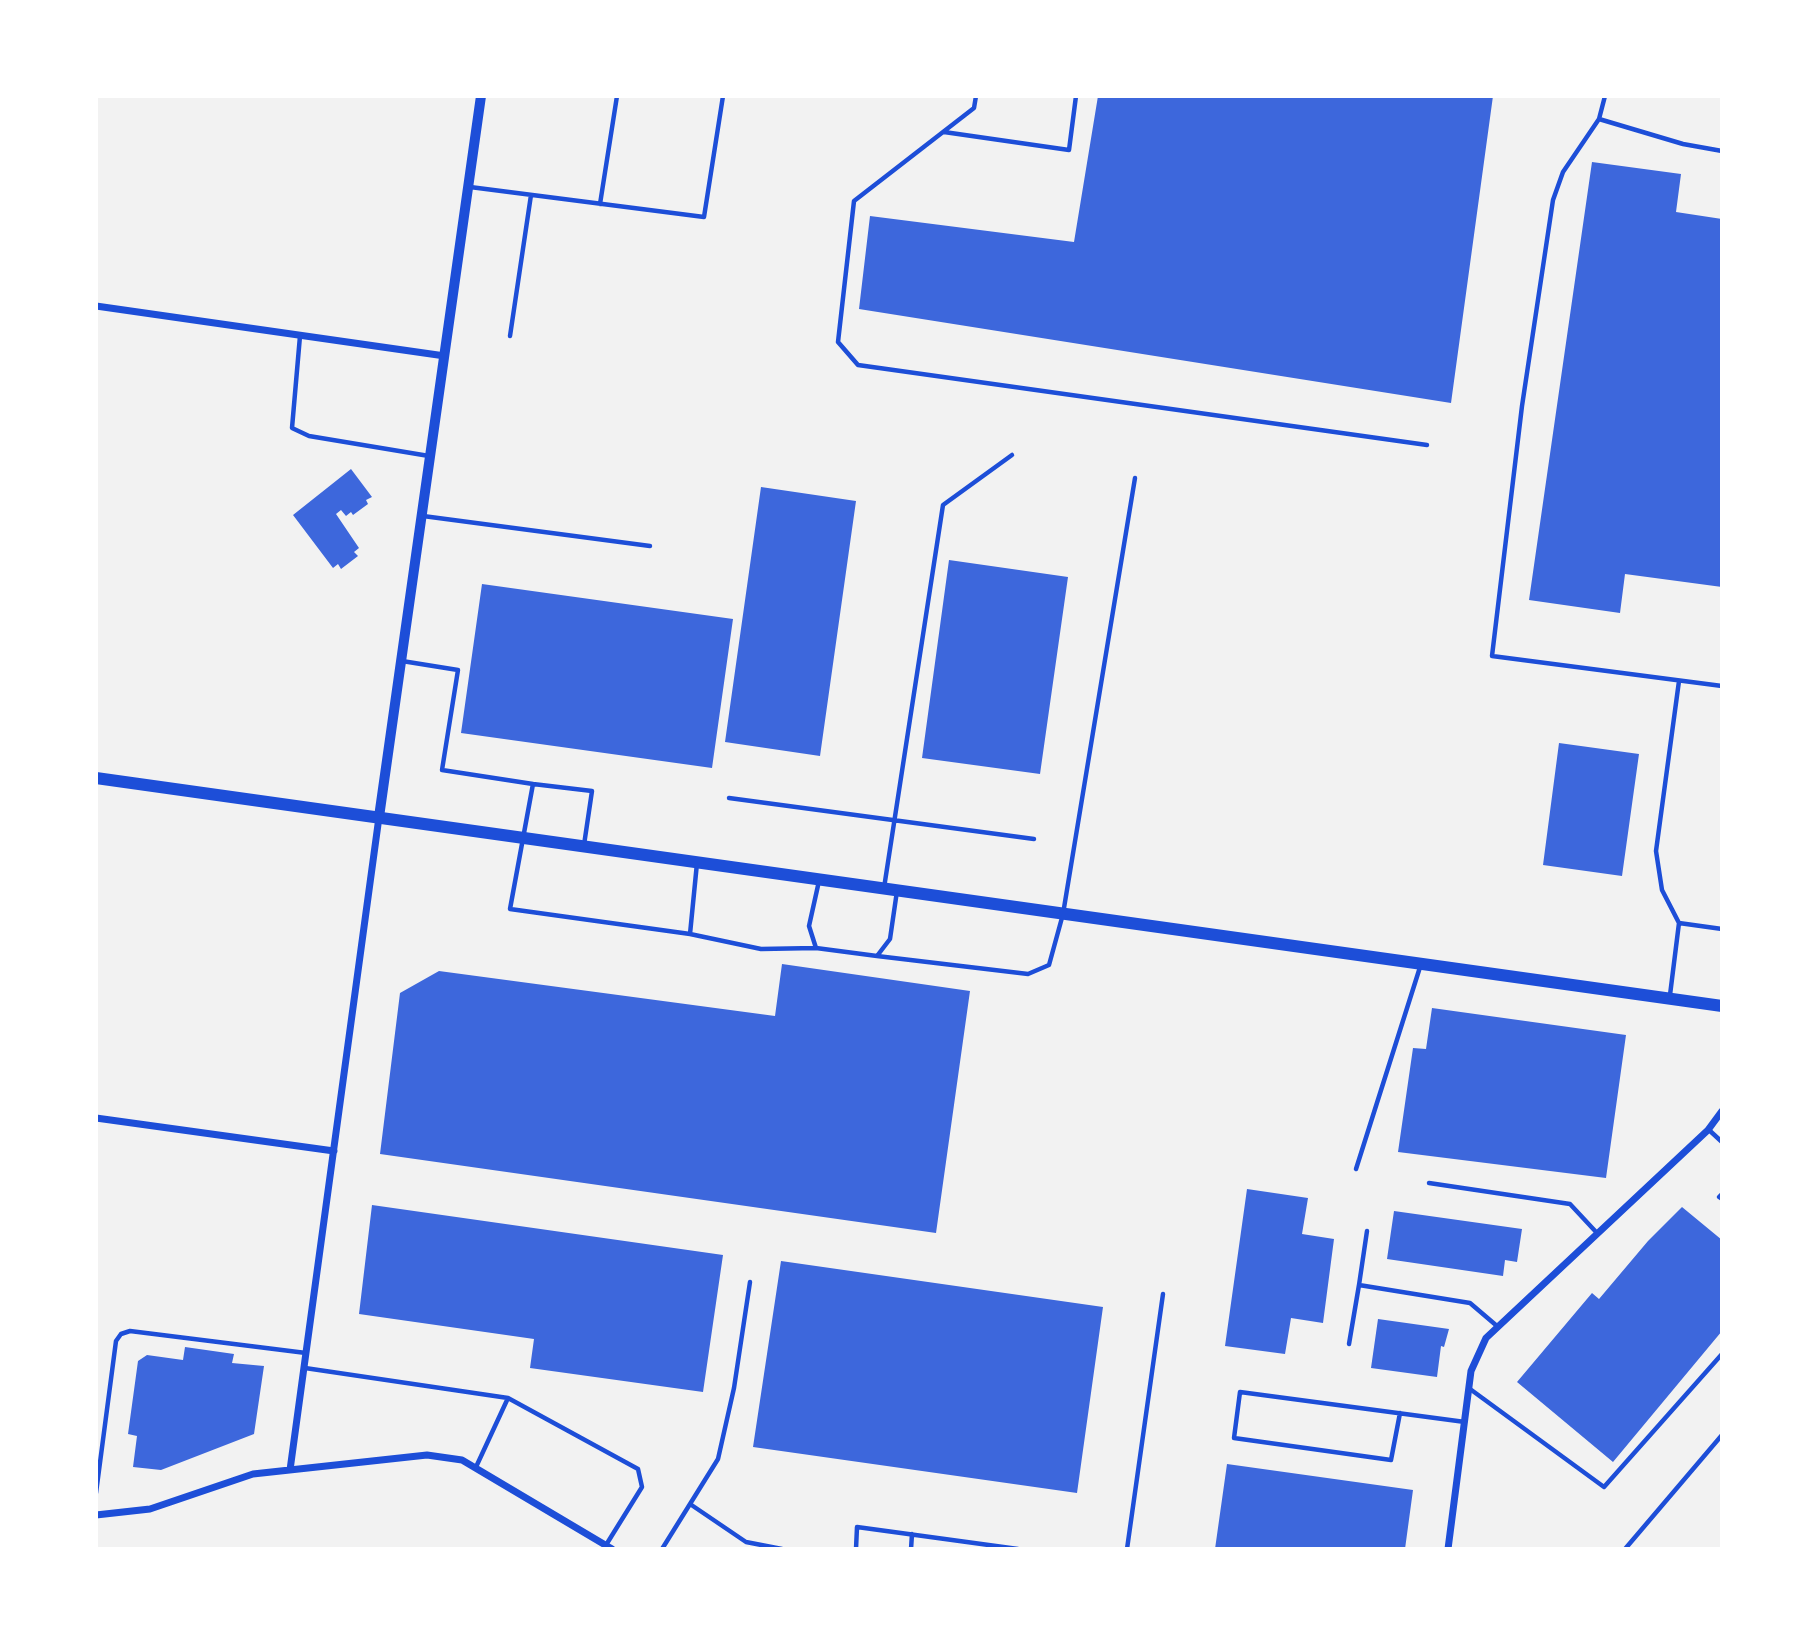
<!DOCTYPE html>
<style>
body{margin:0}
#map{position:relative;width:1818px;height:1645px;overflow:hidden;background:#f2f2f2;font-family:Merriweather,serif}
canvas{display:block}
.frame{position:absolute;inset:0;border:98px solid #fff;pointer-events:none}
</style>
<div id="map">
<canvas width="1818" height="1645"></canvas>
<div class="frame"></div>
</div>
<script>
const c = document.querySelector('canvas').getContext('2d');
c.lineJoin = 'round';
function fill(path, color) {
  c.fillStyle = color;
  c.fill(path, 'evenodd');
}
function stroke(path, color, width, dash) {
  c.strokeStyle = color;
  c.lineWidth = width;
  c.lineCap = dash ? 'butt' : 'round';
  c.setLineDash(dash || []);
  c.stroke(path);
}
fill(new Path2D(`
 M1098,96H1493L1451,403L859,309L870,216L1074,242Z
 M1592,162L1681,174L1676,212L1722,219V587L1625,574L1620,613L1529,600Z
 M351,469L372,497L366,500L368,504L353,515L351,512L346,516L341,510L336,514L359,548L354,552L358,556L341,569L338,564L333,568L293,515Z
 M761,487L856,501L820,756L725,742Z
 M949,560L1068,577L1040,774L922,758Z
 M482,584L733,619L712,768L461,733Z
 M1559,743L1639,754L1622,876L1543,865Z
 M782,964L970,991L936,1233L380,1154L400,993L439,971L775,1016Z
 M1432,1008L1626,1035L1606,1178L1398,1152L1413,1048L1426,1049Z
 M1247,1189L1308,1198L1302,1234L1334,1239L1323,1323L1291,1318L1285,1354L1225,1346Z
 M372,1205L723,1255L703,1392L530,1368L534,1339L359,1314Z
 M1682,1207L1722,1240V1331L1613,1462L1517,1382L1592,1293L1599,1299L1648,1241Z
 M1394,1211L1522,1229L1517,1262L1505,1260L1503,1276L1387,1259Z
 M781,1261L1103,1307L1077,1493L753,1447Z
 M1378,1319L1449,1329L1444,1347L1441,1346L1437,1377L1371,1368Z
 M185,1347L234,1354L232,1363L264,1366L254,1434L161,1470L133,1467L137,1436L128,1434L138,1361L147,1355L183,1360Z
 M1227,1464L1413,1490L1405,1549H1215Z`), '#3d67dc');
stroke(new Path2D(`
 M976,96L974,108L854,201L838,342L858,365L1427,445
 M1605,96L1599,119L1563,172L1553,200L1522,406L1492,656L1722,686
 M1599,119L1683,144L1722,151
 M944,132L1069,150L1076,96
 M470,187L704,217L723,96
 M600,204L617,96
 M300,336L292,428L309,436L429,456
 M510,336L531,195
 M423,516L650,546
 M402,661L458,670L442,770L533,784L510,909L690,934
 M533,784L592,791L584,845
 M729,798L1034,839
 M697,863L690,934L761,949L816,948L877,956L890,939L897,891
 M884,888L943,505L1012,455
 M1679,923L1722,929
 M816,948L809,926L819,881
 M877,956L1028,974L1049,965L1063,914L1135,478
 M1670,995L1679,923L1662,890L1656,851L1679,681
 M1709,1130L1722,1142
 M1356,1169L1421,964
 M1429,1183L1570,1204L1597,1233
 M1722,1194L1719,1197L1722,1199
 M1359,1285L1367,1231
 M1349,1344L1359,1285L1470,1303L1497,1326
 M305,1368L508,1398L638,1469L642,1487L606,1545
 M1470,1389L1604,1487L1722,1354
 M1400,1413L1391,1460L1234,1438L1240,1392L1465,1422
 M476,1467L508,1398
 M96,1493L116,1341L121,1334L130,1331L306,1353
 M690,1504L746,1542L782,1549
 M662,1549L718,1459L734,1388L750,1282
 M856,1549L857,1527L1018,1549
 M911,1549L912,1534
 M1127,1549L1163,1294
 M1625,1549L1722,1435`), '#1d4ed8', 4.5);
stroke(new Path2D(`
 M96,306L445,356
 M96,1118L334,1151
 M290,1470L379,817
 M96,1515L150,1509L253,1474L427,1455L462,1460L612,1549
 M1448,1549L1471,1371L1486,1338L1708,1130L1722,1111`), '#1d4ed8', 7);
stroke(new Path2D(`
 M379,817L481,96`), '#1d4ed8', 10);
stroke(new Path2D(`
 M96,778L1722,1006`), '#1d4ed8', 12);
</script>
